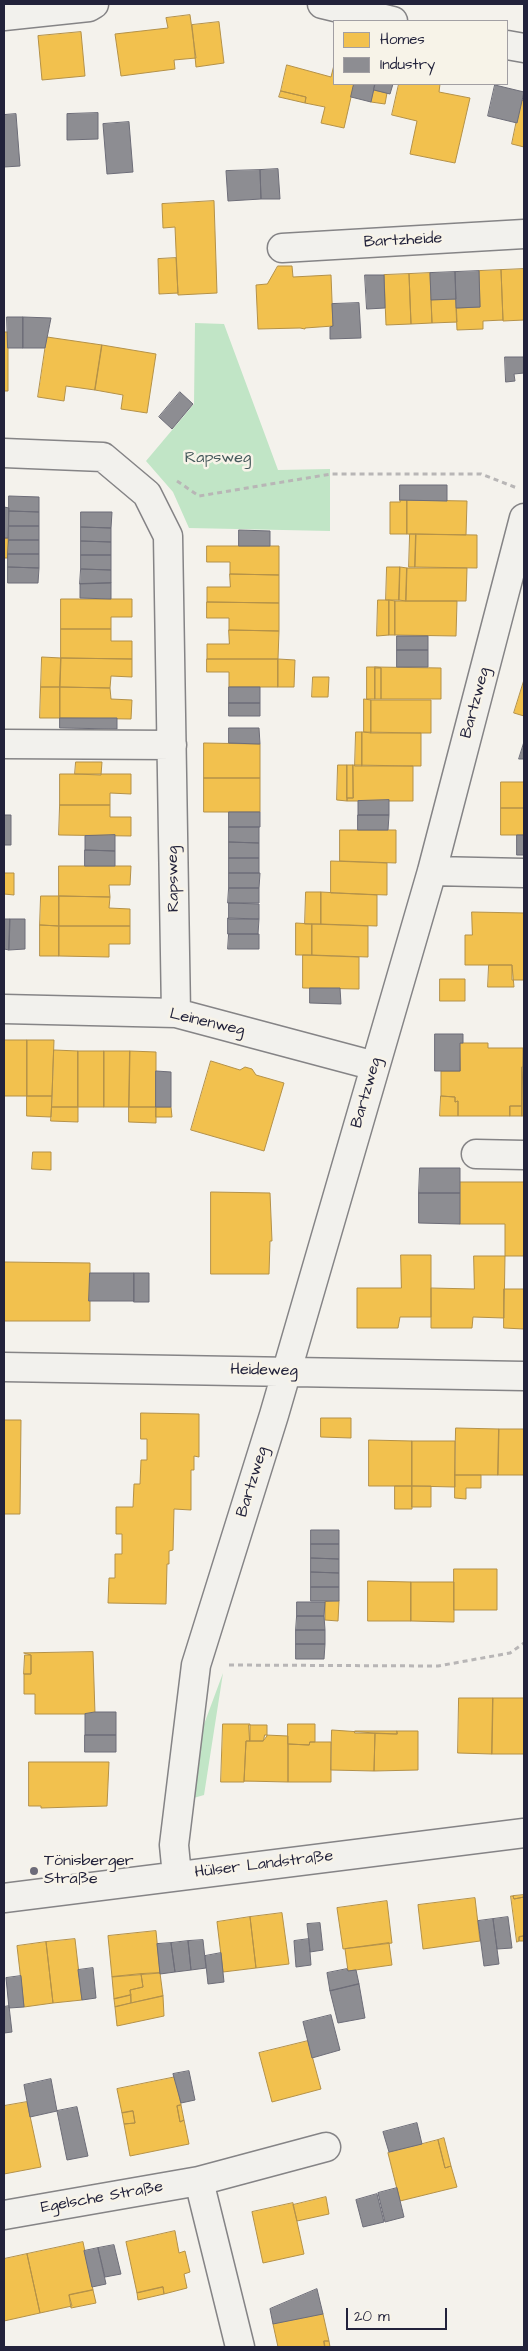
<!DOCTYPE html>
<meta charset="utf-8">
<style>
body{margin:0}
#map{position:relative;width:528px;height:2351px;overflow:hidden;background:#f4f2ec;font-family:"Architects Daughter",sans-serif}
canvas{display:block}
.frame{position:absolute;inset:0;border:5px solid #22223b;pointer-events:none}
.legend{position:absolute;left:333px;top:20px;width:175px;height:65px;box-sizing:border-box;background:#f7f3e8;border:1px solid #a29fa3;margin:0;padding:6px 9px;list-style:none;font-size:15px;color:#22223b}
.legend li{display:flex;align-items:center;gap:10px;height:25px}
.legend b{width:25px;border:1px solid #a29fa3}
.scale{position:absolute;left:346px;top:2308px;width:101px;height:22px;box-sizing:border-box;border:2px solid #22223b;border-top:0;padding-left:6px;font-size:15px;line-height:18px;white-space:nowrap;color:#22223b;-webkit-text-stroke:4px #f7f3e8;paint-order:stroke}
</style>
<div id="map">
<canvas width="528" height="2351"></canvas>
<div class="frame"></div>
<ul class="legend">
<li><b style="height:14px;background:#f2c14e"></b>Homes</li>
<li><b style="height:14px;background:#8d8d92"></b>Industry</li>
</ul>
<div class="scale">20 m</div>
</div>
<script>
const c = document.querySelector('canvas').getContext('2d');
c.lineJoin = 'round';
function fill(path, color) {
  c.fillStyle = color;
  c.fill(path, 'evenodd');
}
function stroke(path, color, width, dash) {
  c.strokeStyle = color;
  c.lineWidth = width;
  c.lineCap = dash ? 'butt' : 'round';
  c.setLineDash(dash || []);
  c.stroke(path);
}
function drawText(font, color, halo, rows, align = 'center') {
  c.font = font + ' "Architects Daughter",sans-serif';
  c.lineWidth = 5;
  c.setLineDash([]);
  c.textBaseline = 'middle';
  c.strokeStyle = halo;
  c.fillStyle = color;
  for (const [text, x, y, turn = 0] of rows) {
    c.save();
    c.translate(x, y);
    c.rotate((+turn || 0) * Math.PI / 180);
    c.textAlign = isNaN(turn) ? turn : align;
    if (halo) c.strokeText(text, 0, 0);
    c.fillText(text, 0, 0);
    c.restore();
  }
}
fill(new Path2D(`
 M195,323L224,324L278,470L330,469V531L189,528L173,492L146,461L194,404Z
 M223,1673L204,1795L190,1799L203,1727Z`), '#c1e5c6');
const homes = new Path2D(`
 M190,15L196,58L174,60L175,69L121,76L115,34L168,28L166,18Z
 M219,22L224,63L196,67L192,25Z
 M81,32L85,76L42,80L38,36Z
 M287,65L331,77L334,65V84H354L344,128L321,123L325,107L305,103L306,97L281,91Z
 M399,84H440L439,92L470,98L455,163L410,154L417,121L392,115Z
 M374,90L387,93L385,104L371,102Z
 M281,91L306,97L305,103L279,97Z
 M521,100L524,101V147L512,144Z
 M214,201L217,293L178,295L175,227L163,228L162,204Z
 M176,258L178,293L159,294L158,259Z
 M278,266H292L293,277L331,275L333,326L305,328V329L300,328L258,329L256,285L267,284Z
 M524,269V320L503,321L501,270Z
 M501,270L503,320L483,321V329L457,330L456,308L480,307L479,271Z
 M430,273L432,323L411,324L409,274Z
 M409,274L411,324L386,325L384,275Z
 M456,299L457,322L432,323L431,300Z
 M4,332H8V391H4Z
 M47,337L102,345L95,390L66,386L64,401L38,397Z
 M102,345L156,354L147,413L121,409L123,395L95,390Z
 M400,500H407V534H390V502H400Z
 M407,500L467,501L466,535L407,534Z
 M410,534H416L415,567H409Z
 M416,534L477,535V568L415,567Z
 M4,538H8V558H4Z
 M207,546H279V575L230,574V562H207Z
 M387,567H400L399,600H386Z
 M400,567L407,568L406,601L399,600Z
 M407,568H467L466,601H406Z
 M230,574L279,575V603L207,602V587H230Z
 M61,599H132V617H111V629H61Z
 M378,600H389V635L377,636Z
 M389,600L395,601V635H389Z
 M395,601H457L456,636L395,635Z
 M207,602L279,603V631L229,630V618H207Z
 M61,629H111V641H132V659L61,658Z
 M229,630L279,631L278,659H207V644H229Z
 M42,657L61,658L60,687H41Z
 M61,658L132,659V677L111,676L110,688L60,687Z
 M207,659H278V687H229V672H207Z
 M278,659L295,660L294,687H278Z
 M367,667H375V699H367Z
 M375,667L441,668V699H381V668Z
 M375,668H381V699H375Z
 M313,677H329L328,697H312Z
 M524,680V716L514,713Z
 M41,687H60V718H40Z
 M60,687L110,688L111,699L132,700L131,719L60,718Z
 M364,699L371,700V733L364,732Z
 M371,700H431V733H371Z
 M356,732H362V766H355Z
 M362,732L421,733V766H362Z
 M204,743L260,744V778H204Z
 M76,762H102L101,775L75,774Z
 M338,765H347V801L337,800Z
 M347,765H353V798H347Z
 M353,765L413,766V801H347V798H353Z
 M60,774H131V794L110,793V805H60Z
 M204,778H260V812H204Z
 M501,782H524V808H501Z
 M60,805H110V817H131V836L59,835Z
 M501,808H524V835H501Z
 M340,830H396V863L340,861Z
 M331,861L387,863V895L331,893Z
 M59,866H131L130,885H109L110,897L59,896Z
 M4,873H14V895L4,894Z
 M306,892H321V924H305Z
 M321,892L377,895V926L321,924Z
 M41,896H59V926L40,925Z
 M59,896L110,897L109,908L130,909V926H59Z
 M472,912L524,913V980H512V965H465V935H472Z
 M296,923L312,924V955H296Z
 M312,924L368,926V957L312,955Z
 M40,925L59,926V956H40Z
 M59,926H130V944H109V957L59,956Z
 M303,955L359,957V989L303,988Z
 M489,965H512L514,987H488Z
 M440,979H465V1001H440Z
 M4,1040H27V1096H4Z
 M27,1040H54L52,1096H27Z
 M460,1043H488V1048H523L522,1106H510V1116H458V1101L455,1102V1097L441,1096V1071H460Z
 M54,1050L78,1051V1107H52Z
 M78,1051H104V1107H78Z
 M104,1051H130L129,1107H104Z
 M130,1051L156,1052V1107H129Z
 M211,1061L240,1070L245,1067L252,1069L256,1075L284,1083L264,1151L191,1130Z
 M522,1067H524V1116H522Z
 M27,1096H52L51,1117L27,1116Z
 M441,1096L455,1097V1102L458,1101V1116H440Z
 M510,1106H522V1116H510Z
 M52,1107H78V1122L51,1121Z
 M129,1107H156V1123L129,1122Z
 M156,1107H171L172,1117H156Z
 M33,1152H51V1170L32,1169Z
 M460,1182H524V1256H505V1224H460Z
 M211,1192L270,1193L272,1241H270L269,1274H211Z
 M401,1255H431V1317H400L398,1328H357V1288H401Z
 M474,1256H505L504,1318L473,1317L472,1328H431V1288L474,1289Z
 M4,1262L90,1263V1321H4Z
 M504,1289H524V1329L504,1328Z
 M141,1413L199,1414V1457L194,1456V1470H191V1510L174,1509L173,1550L169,1551V1564H167L166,1604L108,1603L109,1578H115V1554H122V1534H116V1507H133L134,1484H140L141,1460H147V1439H141Z
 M321,1418H351V1438L321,1437Z
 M4,1420H21L20,1514H4Z
 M456,1428L499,1429L498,1475H455Z
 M499,1429H524V1475H498Z
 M369,1440L412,1441V1486H369Z
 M412,1441H455V1487L412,1486Z
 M455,1475H481V1488H466V1499L455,1498Z
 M395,1486H412V1509H395Z
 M412,1486H431V1507H412Z
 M454,1569H497V1610H454Z
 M368,1581L411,1582V1621H368Z
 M411,1582H454V1622L411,1621Z
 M339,1601L338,1621L325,1620V1602Z
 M93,1652L95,1714H35V1694H24V1674H31V1655L24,1653Z
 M25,1655H31V1674H24Z
 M459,1698H493L492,1754L458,1753Z
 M493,1698H524V1754H492Z
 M223,1724H250V1741H246L244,1782H221Z
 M288,1724H315V1742H310L309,1745L288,1744Z
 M249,1725H267V1736L263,1741H250Z
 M332,1730L375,1733L374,1771L331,1770Z
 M355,1731H397V1734L355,1733Z
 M397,1731H418V1770L374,1771L375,1733L397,1734Z
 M265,1735L288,1736V1782L244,1781L246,1741H263Z
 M310,1742H331V1782H288V1744L309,1745Z
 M29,1762H109L107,1806L41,1808V1806H29Z
 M524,1895V1897L514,1899L513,1896Z
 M511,1896H513L514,1899L524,1897V1936L519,1937V1941L517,1942Z
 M475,1898L480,1941L423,1949L418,1905Z
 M387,1901L392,1943L343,1949L337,1908Z
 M282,1913L289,1964L256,1968L250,1917Z
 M250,1917L256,1968L223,1972L217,1922Z
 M156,1931L160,1973L112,1977L108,1936Z
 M524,1936V1941H519V1937Z
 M75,1939L82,2000L53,2003L46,1942Z
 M46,1942L53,2003L24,2007L17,1946Z
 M389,1943L392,1965L348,1971L345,1949Z
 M160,1973L163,1996L131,2003L130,1990L143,1987L141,1974Z
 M141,1974L143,1987L130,1990L131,1995L114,1999L112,1977Z
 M131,1995V2003L115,2007L114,1999Z
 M163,1996L164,2016L117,2026L115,2007Z
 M308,2041L321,2089L272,2102L259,2053Z
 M176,2077L181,2105L177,2106L180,2122L184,2120L189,2144L130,2156L124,2124L135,2123L133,2111L122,2113L117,2089Z
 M27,2102L41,2167L4,2174V2106Z
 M181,2105L184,2120L180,2122L177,2106Z
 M133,2111L135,2123L124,2124L122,2113Z
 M444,2138L451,2166L445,2168L438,2140Z
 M438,2140L445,2168L451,2166L457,2187L400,2201L388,2153Z
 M326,2197L329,2214L297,2221L293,2205Z
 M293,2203L304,2254L263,2263L252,2212Z
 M175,2231L179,2253L185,2251L190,2272L184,2274L187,2288L164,2294L163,2287L137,2293L126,2242Z
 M83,2242L93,2290L69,2295L72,2306L40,2313L27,2254Z
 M27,2254L40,2313L4,2321V2259Z
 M163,2287L164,2294L138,2300L137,2293Z
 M93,2290L96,2303L71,2308L69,2295Z
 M323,2314L329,2341H324L325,2347H278L273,2324Z
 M324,2341H329L330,2347H325Z`);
fill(homes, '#f2c14e');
stroke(homes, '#b49148', 1);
const industry = new Path2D(`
 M354,84H375L371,102L351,97Z
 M375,84H393L390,94L374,90Z
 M495,85L524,92L517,123L488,116Z
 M98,113V139L67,140V114Z
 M16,114L20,166L4,167V115Z
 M129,122L133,172L107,174L103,124Z
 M278,169L280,199H261L260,170Z
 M260,170L261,199L228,201L226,171Z
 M479,271L480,307L456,308L455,272Z
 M455,272L456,299L431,300L430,273Z
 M365,275H384L385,308L367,309Z
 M359,303L361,338L330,339V327L333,326L332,304Z
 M7,317H23V348H8Z
 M23,317L51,318L45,348H23Z
 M505,357H524V373L514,374L515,381L506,382Z
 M180,392L193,404L172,429L159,417Z
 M400,485H447V501L400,500Z
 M9,496L39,497V512L9,511Z
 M4,507L9,508L8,538H4Z
 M9,511L39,512V526H9Z
 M81,512H112L111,528L81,527Z
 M9,526H39V540H9Z
 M81,527L111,528V542L81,541Z
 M239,530L270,531V546H239Z
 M9,540H39V554H8Z
 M81,541L111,542V555H81Z
 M8,554H39V568L8,567Z
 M81,555H111V570L81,569Z
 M8,567L39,568L38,583H8Z
 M81,569L111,570V583L80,584Z
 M111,583V599L80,598V584Z
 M397,636H428V650H397Z
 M397,650H428V667H397Z
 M229,687H260V703H229Z
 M229,703H260V716H229Z
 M60,718H117V729L60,728Z
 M229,728H259L260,744L229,743Z
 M524,742V759H519Z
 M389,800V815H358V801Z
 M229,812H260V827H229Z
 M4,815H11V845H4Z
 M358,815H389L388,830H358Z
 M229,827H259V843L229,842Z
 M115,835V851L85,850V836Z
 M517,835H524V855H517Z
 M229,842L259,843V858H229Z
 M85,850L115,851V866H85Z
 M229,858H259V873H229Z
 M229,873H260L259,888H229Z
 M229,888H259V903H228Z
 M229,903L259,904V919H229Z
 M228,918L259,919L258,934H228Z
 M4,919H10L9,950L4,949Z
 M10,919H25V949L9,950Z
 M229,934H259V949H228Z
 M310,988H340L341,1004L310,1003Z
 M435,1034H463V1043H460V1071H435Z
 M156,1071L171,1072V1107H156Z
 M420,1168H460V1193H419Z
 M419,1193H460V1224L419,1223Z
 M90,1273H134V1301H89Z
 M134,1273H149V1302H134Z
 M311,1530H339V1544H311Z
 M311,1544H339V1559L311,1558Z
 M311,1558L339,1559V1573L311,1572Z
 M311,1572L339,1573V1587H311Z
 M311,1587H339V1601H311Z
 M297,1602H325L324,1616H297Z
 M297,1616H324L325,1630H296Z
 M296,1630H325V1644H296Z
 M296,1644H325L324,1659H296Z
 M95,1712H116V1735H85V1714Z
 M85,1735H116V1752H85Z
 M508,1917L512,1948L497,1949L493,1919Z
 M493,1919L499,1964L484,1966L478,1921Z
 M320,1923L323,1950L310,1952L307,1924Z
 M309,1939L311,1965L296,1967L294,1941Z
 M203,1940L206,1968L191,1970L188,1941Z
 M188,1941L191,1970L175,1972L171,1943Z
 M171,1943L175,1972L160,1974L157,1944Z
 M221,1953L224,1982L208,1984L205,1956Z
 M93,1968L96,1998L82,2000L78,1970Z
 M347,1969L348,1971L356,1970L359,1984L330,1991L327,1973Z
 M21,1976L24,2007L9,2008L6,1978Z
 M359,1984L365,2018L338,2023L330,1991Z
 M9,2006L12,2032L4,2033V2007Z
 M331,2015L340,2050L312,2058L303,2022Z
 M189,2071L195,2100L181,2103L173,2074Z
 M51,2079L57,2111L30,2117L24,2085Z
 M77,2107L88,2156L67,2160L57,2111Z
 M417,2123L422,2144L389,2152L383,2132Z
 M397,2188L404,2217L385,2222L378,2193Z
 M377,2194L384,2222L363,2227L356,2200Z
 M114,2245L121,2274L105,2277L98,2248Z
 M98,2248L106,2284L92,2287L84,2251Z
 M317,2289L323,2314L273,2324L270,2309Z`);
fill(industry, '#8d8d92');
stroke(industry, '#6d6d78', 1);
const minor = new Path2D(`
 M322,4L393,21
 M4,16L89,7L94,4
 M507,45L524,48
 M282,248L524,234
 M4,453L103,457L147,494L168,536L176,1013
 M4,744L172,745
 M432,871L524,873
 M4,1009L176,1013L375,1066
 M476,1154L524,1155
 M4,1367L524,1376
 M177,1876L174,1845L196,1665L274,1415L432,871L524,518
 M4,1898L524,1833
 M199,2181L240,2347
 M4,2215L199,2181L326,2147`);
stroke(minor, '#858486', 31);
stroke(new Path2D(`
 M177,481L199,496L331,474H481L517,488
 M229,1665L438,1666L510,1653L524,1643`), '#b8b6b6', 3, [5, 4]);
stroke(minor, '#f2f1ed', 28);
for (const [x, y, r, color] of [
 [34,1871,5,"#6c6b79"]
]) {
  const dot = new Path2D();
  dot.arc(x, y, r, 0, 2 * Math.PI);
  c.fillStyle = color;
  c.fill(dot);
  stroke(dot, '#f7f3e8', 2);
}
drawText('16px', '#22223b', '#f7f3e8', [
 ["Bartzheide",403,241,-3],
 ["Bartzweg",476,703,-75],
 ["Rapsweg",174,879,-91],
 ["Leinenweg",207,1023,13],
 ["Bartzweg",367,1093,-74],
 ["Heideweg",264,1371,1],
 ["Bartzweg",253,1482,-73],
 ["Hülser Landstraße",264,1865,-7],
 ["Egelsche Straße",102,2198,-10]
]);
drawText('16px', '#45595b', '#f7f3e8', [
 ["Rapsweg",218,459]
]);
drawText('16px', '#22223b', '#f7f3e8', [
 ["Tönisberger",44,1862],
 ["Straße",44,1880]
], 'left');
</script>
